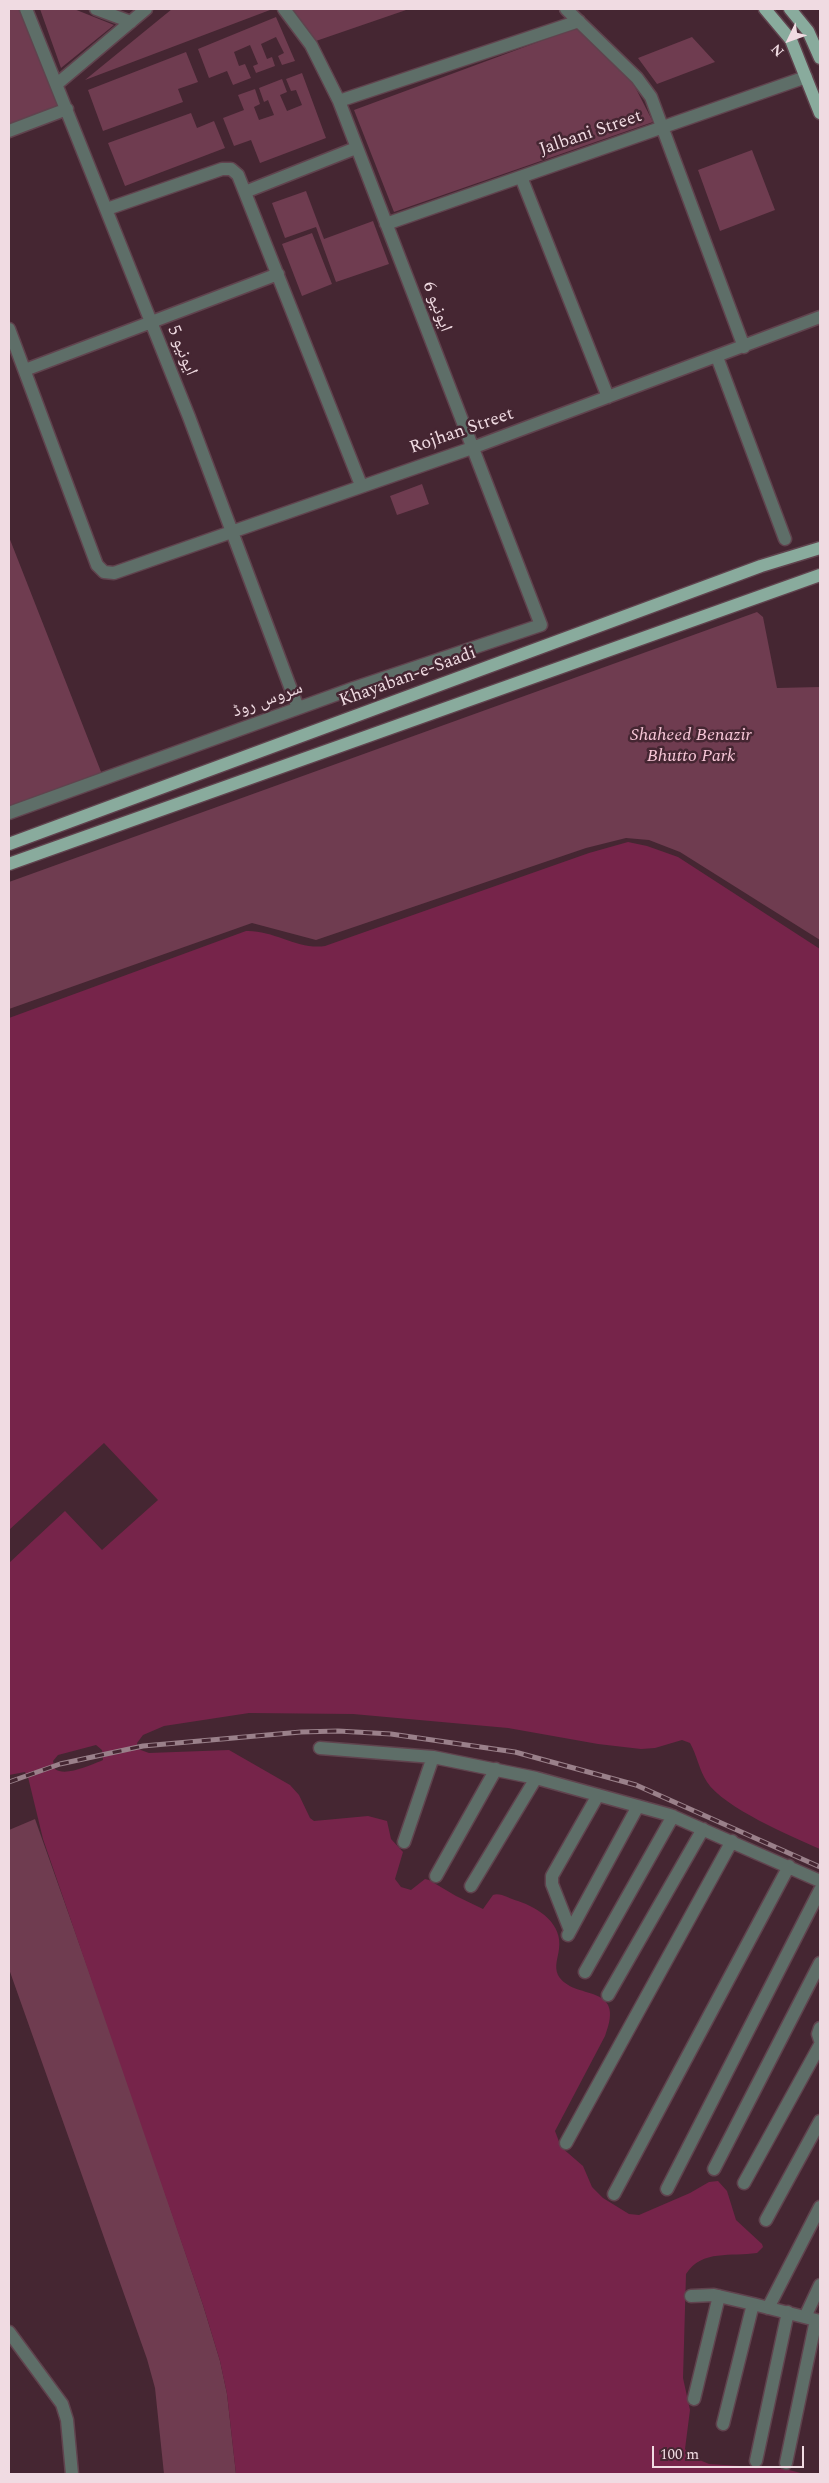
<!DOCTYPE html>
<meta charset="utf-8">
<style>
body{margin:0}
#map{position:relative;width:829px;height:2483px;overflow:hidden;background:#452632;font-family:Spectral,serif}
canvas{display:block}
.frame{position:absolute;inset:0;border:10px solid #f0dbe2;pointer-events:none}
.north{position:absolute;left:764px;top:15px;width:50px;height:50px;-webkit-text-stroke:4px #452632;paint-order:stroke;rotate:228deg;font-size:14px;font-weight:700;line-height:20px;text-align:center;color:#f0dbe2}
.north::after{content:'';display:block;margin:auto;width:18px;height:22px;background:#f0dbe2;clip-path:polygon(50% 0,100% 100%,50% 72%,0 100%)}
.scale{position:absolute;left:652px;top:2446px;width:152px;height:22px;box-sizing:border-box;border:2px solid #f0dbe2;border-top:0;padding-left:6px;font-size:15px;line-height:18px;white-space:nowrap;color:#f0dbe2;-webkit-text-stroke:4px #452632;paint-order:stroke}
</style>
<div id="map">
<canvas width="829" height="2483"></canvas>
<div class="frame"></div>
<div class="north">N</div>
<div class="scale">100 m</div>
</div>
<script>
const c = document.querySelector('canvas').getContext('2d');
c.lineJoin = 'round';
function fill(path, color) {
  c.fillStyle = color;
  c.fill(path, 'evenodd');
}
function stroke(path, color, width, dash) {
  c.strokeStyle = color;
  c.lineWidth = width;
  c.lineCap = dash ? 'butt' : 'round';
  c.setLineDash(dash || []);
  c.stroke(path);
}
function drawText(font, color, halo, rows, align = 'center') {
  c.font = font + ' Spectral,"Noto Naskh Arabic",serif';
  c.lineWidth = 5;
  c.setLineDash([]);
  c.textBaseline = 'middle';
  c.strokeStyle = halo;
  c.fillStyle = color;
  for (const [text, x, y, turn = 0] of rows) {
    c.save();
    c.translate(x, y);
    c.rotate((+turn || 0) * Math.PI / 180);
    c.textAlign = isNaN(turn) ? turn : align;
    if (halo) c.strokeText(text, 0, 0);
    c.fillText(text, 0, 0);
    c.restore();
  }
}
fill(new Path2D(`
 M9,9H26L67,109L9,130Z
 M40,9H74L114,25L61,68Z
 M172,9L270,10L85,80Z
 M291,9H409L313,42Z
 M276,17L295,61L282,65L278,56L284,53L276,37L261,44L267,59L272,57L275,66L256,73L253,66L258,64L250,45L234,52L239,66L245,64L251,78L233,85L227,71L209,78L198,49Z
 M576,28L632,81L653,122L394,212L354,110Z
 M692,37L715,62L657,84L638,58Z
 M186,52L198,82L178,89L183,102L103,131L88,90Z
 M302,73L326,138L260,163L251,140L234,146L223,118L244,110L238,95L255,89L260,104L254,107L259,120L274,115L268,100L264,102L259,88L282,79L287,92L280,95L287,111L302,105L296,90L291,91L286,79Z
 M191,113L197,128L214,121L225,148L125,186L108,143Z
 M752,150L775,210L720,231L698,170Z
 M306,191L324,239L373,221L389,264L336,282L316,227L285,238L272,203Z
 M312,233L332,284L302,296L282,244Z
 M422,484L429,504L397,515L390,496Z
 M9,537L105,782L9,820Z
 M757,612L763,617L777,688L820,687V940L680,852L649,840L626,838L586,848L316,940L252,923L9,1009V882Z
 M35,1819L118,2053L203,2305L220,2361L227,2394L236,2474H164L155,2388L147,2359L9,1969V1830Z`), '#6f3c50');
fill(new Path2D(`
 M628,842L647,846L678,857L820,949V1849C791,1836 724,1808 707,1782C699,1770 697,1755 690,1743L682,1740L655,1748L641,1749L598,1744L508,1728L353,1714L249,1713L164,1726L143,1735L137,1743L138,1749L149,1753L229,1750L290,1785L299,1795L310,1818L314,1821L368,1816L387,1821L391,1839L403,1852L395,1879L401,1887L411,1890L425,1879L429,1880L456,1896L483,1909L493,1895C500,1892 510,1899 518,1901C539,1908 563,1924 559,1949C558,1958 554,1966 558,1975C573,2002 627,1981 605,2036L555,2131L561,2147L583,2166L592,2187L603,2198L629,2214L639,2215L690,2193L709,2182L718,2181L727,2191L736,2220L762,2244L763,2247L757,2253C731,2257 702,2249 686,2274L683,2378L690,2410L685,2449L690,2456L709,2464L785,2469L805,2474H236L227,2394L220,2361L203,2305L43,1839L28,1777L25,1772L9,1775V1563L65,1511L102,1550L158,1500L104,1443L9,1530V1018L246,931C274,930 298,950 325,946L589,853ZM96,1745L102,1750L103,1760L101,1761C90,1765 65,1777 55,1769L53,1761L58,1755Z`), '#76244a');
const minor = new Path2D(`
 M26,9L189,417L298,708
 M96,9L131,22
 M566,9L637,78L651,97L744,347
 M57,84L146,9
 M339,101L579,21
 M9,131L67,109
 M521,177L608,397
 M245,192L356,148
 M107,209L222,169H231L238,175L361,485
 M386,224L806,77
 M9,329L97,565L104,572L114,573L472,448L820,317
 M717,357L785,539
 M25,370L278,274
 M9,813L354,688L541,625L339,101L311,45L284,9
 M320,1748L433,1757L536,1778L670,1815L820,1881
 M404,1842L433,1757
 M436,1876L496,1769
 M471,1886L536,1778
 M570,1930L552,1884V1876L598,1795
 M568,1935L638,1806
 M585,1972L673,1816
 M608,1995L703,1829
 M820,2028L818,2034L820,2040
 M566,2143L732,1841
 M714,2169L820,1963
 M744,2183L820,2045
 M667,2189L820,1890
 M614,2194L789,1866
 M766,2220L820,2121
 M691,2296L714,2295L753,2304
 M768,2308L820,2207
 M805,2317L820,2285
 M9,2332L62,2404L67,2420L72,2474
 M694,2399L719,2296
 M723,2424L753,2304L820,2321
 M756,2461L788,2312
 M786,2463L816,2320`);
const major = new Path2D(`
 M765,9L791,40L820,113
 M790,9L808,31L820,58
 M9,844L761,566L820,548
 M9,864L820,575`);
stroke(minor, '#60434e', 15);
stroke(major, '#60434e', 15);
stroke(minor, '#5e6e68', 12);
stroke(major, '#89ab9d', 12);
const rail = new Path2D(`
 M9,1782L60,1764L143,1746L301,1732L338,1731L391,1734L515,1752L636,1785L820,1867`);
stroke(rail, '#9a808a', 5);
stroke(rail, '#452632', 3, [9]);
drawText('18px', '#f0dbe2', '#452632', [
 ["Jalbani Street",591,134,-19],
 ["ایونیو 6",436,307,69],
 ["ایونیو 5",181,351,68],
 ["Rojhan Street",462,432,-19],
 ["Khayaban-e-Saadi",408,678,-20],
 ["سروس روڈ",268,701,-20]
]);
drawText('italic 18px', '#f8c7d8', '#452632', [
 ["Shaheed Benazir",691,736],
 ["Bhutto Park",691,757]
]);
</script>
